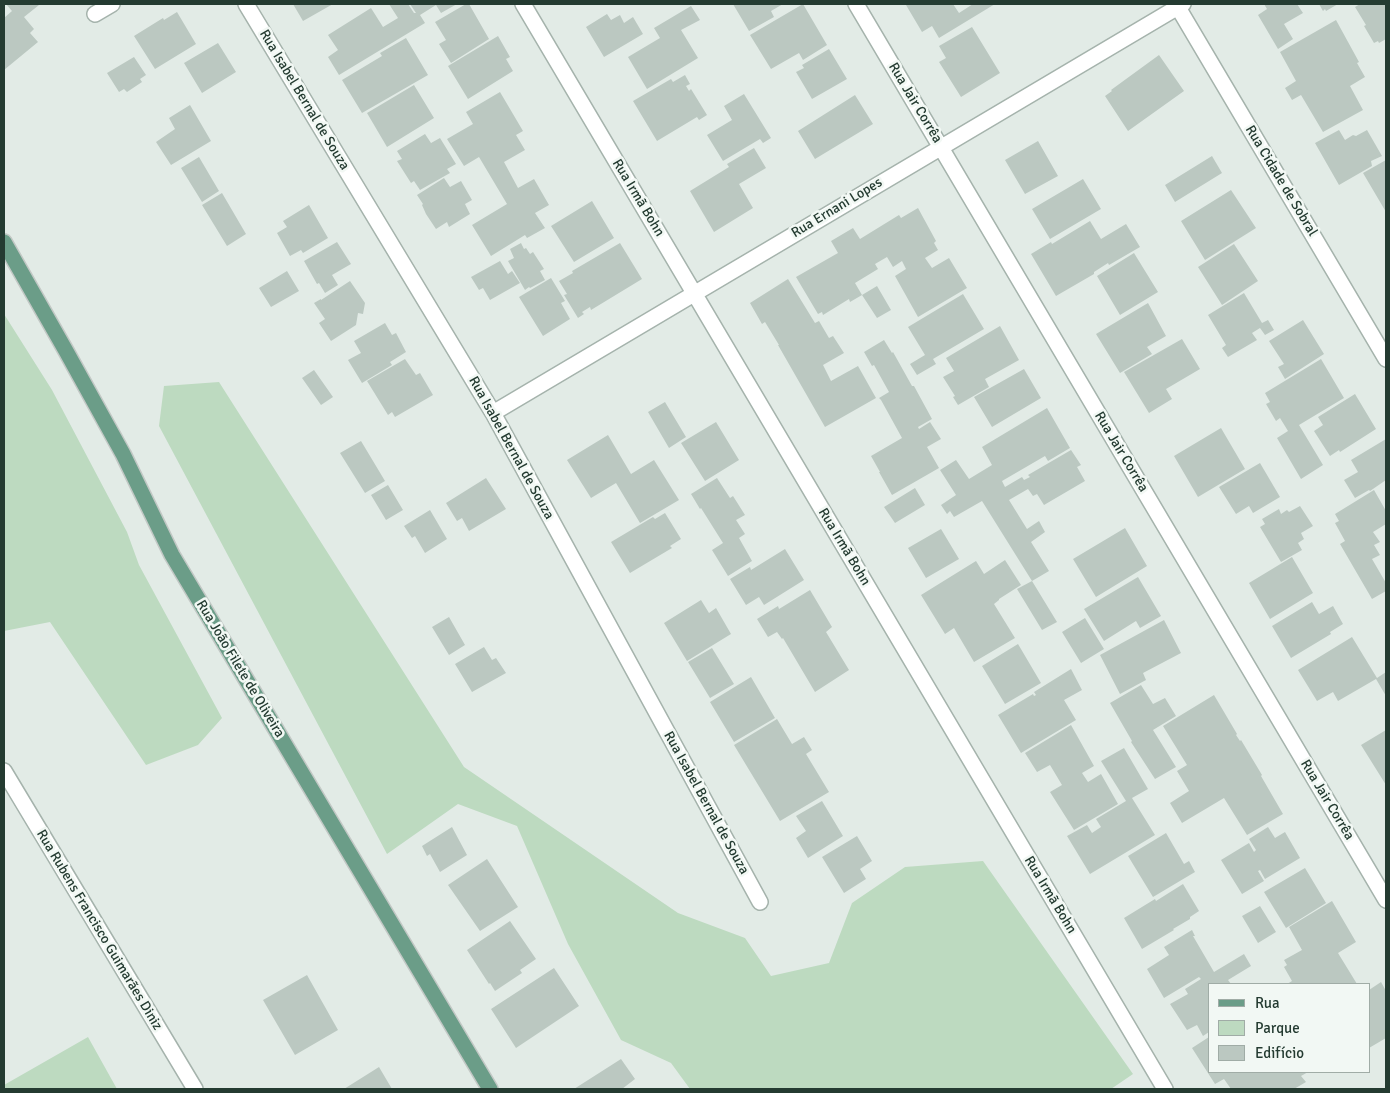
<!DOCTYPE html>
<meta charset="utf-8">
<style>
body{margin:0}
#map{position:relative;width:1390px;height:1093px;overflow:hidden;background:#e2ebe6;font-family:Signika,sans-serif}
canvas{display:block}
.frame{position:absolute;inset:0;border:5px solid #243b31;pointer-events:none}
.legend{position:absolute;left:1208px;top:983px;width:162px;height:90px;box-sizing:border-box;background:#f2f8f4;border:1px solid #a0aca6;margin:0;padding:6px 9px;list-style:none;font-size:15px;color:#243b31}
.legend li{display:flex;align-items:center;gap:10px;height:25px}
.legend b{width:25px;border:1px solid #a0aca6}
</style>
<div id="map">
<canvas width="1390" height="1093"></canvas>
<div class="frame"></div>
<ul class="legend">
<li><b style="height:6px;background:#6b9d88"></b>Rua</li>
<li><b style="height:14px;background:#bddac0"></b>Parque</li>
<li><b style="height:14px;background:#bbc8c1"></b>Edifício</li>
</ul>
</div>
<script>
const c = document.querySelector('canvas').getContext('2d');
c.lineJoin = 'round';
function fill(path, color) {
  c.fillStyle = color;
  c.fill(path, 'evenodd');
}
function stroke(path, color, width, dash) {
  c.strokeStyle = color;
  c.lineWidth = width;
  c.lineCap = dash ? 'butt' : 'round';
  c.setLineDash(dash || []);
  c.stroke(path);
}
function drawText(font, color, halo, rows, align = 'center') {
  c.font = font + ' Signika,sans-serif';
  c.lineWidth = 5;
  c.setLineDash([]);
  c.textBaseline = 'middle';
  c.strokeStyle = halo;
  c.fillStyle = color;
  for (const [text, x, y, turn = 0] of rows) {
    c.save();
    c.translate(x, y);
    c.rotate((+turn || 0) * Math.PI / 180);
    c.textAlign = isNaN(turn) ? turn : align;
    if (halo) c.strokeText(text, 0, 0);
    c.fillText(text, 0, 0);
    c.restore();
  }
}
fill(new Path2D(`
 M4,314L52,390L127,532L139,565L222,718L198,745L146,765L50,622L4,631Z
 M219,382L464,767L678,913L745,938L771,976L829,963L852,903L905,867L983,861L1133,1074L1111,1089H690L671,1063L621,1040L568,944L517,826L458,804L387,854L159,426L164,386Z
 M88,1037L117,1089H4V1085Z`), '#bddac0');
fill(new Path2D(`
 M6,4H38L39,5L24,17L34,29L30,33L38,42L4,70V18L12,11Z
 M293,4H333L303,21Z
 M389,4H408L414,13H416L410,4H457L441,13L436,5L420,15L425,23L339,75L328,57L338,50L328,35L371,8L383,27L398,18Z
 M466,4H469L489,39L451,63L439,44L446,40L435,22Z
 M733,4H783L771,11L774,17L749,31Z
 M803,4L827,45L803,60L799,53L771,69L750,35Z
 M909,4H953L959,13L973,4H995L939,38L932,26L922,32L906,5Z
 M1264,4H1297L1303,13L1284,24L1293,39L1278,49L1258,15L1267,9Z
 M1319,4H1338L1326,11L1325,9L1323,11Z
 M1360,4H1386V39L1379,43L1378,41L1374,43L1364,26L1366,25L1355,7Z
 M691,6L700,20L681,30L698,58L647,89L628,57L660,38L654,28Z
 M177,12L196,44L155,69L134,36L163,18L164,20Z
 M607,14L611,20L620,15L624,23L633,17L643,34L604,57L586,27Z
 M1336,20L1359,62L1357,63L1365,77L1350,86L1363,110L1323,132L1301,95L1292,100L1285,88L1296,81L1280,52Z
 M972,27L1000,73L961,97L939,62L946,58L939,46Z
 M498,36L510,57L506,59L513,71L468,99L448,66Z
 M406,38L428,75L362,113L342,80L382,56L380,53Z
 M218,43L236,72L202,93L184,63Z
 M829,49L847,79L812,99L796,72L804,68L802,65Z
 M1159,55L1184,91L1128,131L1105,96L1112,91L1111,90Z
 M134,57L146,75L140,79L142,82L127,92L124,89L119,92L107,73Z
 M685,75L690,84L686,86L689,91L691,89L707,115L699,120L697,117L657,141L633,101L671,79L673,82Z
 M414,85L434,118L387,147L367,113Z
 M500,92L523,131L516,135L525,150L504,162L518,188L534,179L549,205L535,213L545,228L527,238L525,235L491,256L472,225L507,204L479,157L464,166L447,139L473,124L466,112Z
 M744,94L771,138L763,143L760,139L723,161L707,135L732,120L724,106Z
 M855,95L873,124L815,159L798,131Z
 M190,105L211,141L171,165L156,142L175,129L169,118Z
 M1339,130L1345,140L1353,135L1356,136L1367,130L1382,156L1371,161L1372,166L1339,185L1315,143Z
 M425,134L431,143L440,138L456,164L447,169L450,173L420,190L414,181L411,183L397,161L402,159L397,151Z
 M1038,141L1058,176L1025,194L1005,160Z
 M754,148L766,168L739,184L753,208L714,232L690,191L729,167L727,164Z
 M1212,156L1222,173L1175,202L1165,185Z
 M199,157L219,191L202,202L181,168Z
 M1386,160V212L1363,173Z
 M444,178L450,187L461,181L472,200L465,204L470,214L449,227L447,222L436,229L426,214L422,205L423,204L417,195Z
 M1083,179L1101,209L1050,239L1032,209Z
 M1231,190L1256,228L1205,260L1181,221Z
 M222,193L246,234L227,246L202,205Z
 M592,201L614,238L574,262L551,226Z
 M309,205L328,238L303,253L301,250L290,256L277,233L287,227L283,221Z
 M918,208L936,241L934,243L938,250L925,258L932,268L949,258L967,288L918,317L895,276L906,269L902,261L893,267L887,257L875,264L878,269L855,283L862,295L850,302L849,299L823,315L822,312L818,314L796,277L838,253L831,241L853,228L860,239L899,215L901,218Z
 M1090,221L1101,239L1126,224L1140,247L1109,265L1108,263L1094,272V274L1056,296L1031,254L1051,242L1052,244Z
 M337,242L351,264L332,275L338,285L325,293L319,283L317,284L304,261Z
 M521,243L524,249L526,248L530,254L533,252L544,269L540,271L545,280L530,288L529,287L525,290L508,261L514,258L510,249Z
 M620,243L642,279L591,310L590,307L582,312L584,314L578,318L564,295L567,294L559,281L573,273L572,271Z
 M1234,244L1258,281L1222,305L1198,267Z
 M1134,253L1158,292L1120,315L1097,276Z
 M500,261L508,274L512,271L520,283L490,300L483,288L479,290L471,277Z
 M287,271L299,291L271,307L259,288Z
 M551,278L565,301L561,303L570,319L543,336L519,297Z
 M788,279L815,323L819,321L829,338L833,336L844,353L823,365L831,381L858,366L876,398L825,427L778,345H779L765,322L762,324L750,303Z
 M350,281L365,303L363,314L358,313L356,325L331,341L319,323L325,319L314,303L321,299V300Z
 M877,286L891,310L877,318L862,295Z
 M1244,293L1262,323L1268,320L1274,330L1265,335L1260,328L1252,333L1257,340L1228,357L1222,348L1226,345L1208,315Z
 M963,294L984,329L933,359L936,364L917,375L910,364L925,355L908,327Z
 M1148,303L1166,336L1147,347L1152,354L1120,373L1096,334Z
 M1303,320L1324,354L1285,379L1278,367L1284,364L1269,341Z
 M385,323L392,335L396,333L406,352L390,362L392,365L362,383L348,360L361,353L354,341Z
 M1000,326L1019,360L985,379L989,387L958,405L953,397L955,396L943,377L954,371L946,358Z
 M1182,339L1200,369L1166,389L1172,399L1149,413L1124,372Z
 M884,340L892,353L893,352L912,386H914L932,419L918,427L919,429L930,422L941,439L927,447L939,468L892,495L879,472H880L871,456L902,438L881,400L879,398L889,392L874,365L872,366L864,352Z
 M405,359L416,375L420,373L433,395L395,417L392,412L388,415L367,381Z
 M1321,359L1344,398L1299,425L1323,465L1301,479L1277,438L1288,431L1280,418L1276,421L1266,404L1270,402L1265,393Z
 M1024,369L1041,398L992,427L974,397Z
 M314,370L333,397L321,405L302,378Z
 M1355,394L1376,429L1340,452L1339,450L1330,456L1314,431L1323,425L1318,417Z
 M665,402L686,437L669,448L648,412Z
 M1047,408L1070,448L1048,461L1045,456L1002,481L1005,487L1022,477L1024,480L1030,477L1028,475L1071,450L1081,465L1077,467L1085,481L1044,505L1037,494L1033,496L1028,489L1009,500L1027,529L1039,521L1045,532L1031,542L1049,571L1032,581L1057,622L1042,630L1017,589L1032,581L982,501L954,517L950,511L947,514L941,505L956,495L940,470L956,460L969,479L992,465L982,447Z
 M716,422L739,460L705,481L681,443Z
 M1221,428L1245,469L1198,497L1174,456Z
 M608,435L631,474L654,460L679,500L640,523L616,483L591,498L567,460Z
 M1386,439V480L1370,491L1369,490L1355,498L1344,480L1358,472L1351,460Z
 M361,441L385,481L365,493L340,453Z
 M1260,463L1280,497L1253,513L1249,506L1236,514L1219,487Z
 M486,478L506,509L469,531L462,518L457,521L446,503Z
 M717,478L730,498L733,496L745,515L736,520L745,534L739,538L752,561L728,576L712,550L723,543L701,508L700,509L691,494Z
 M388,485L403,510L386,520L371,495Z
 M915,488L925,505L895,523L884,507Z
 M1374,490L1386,511V524L1373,532L1380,542L1374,545L1380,555L1372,559L1386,583V591L1372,599L1340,544L1345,541L1335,523L1339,521L1335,514Z
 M1300,506L1313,526L1301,533L1304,539L1298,543L1302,550L1281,562L1260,527L1265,524L1262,519L1279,509L1281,514L1287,510L1289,512Z
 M430,510L447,539L425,553L415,536L412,538L404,526Z
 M665,513L681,539L670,546L672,548L630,573L611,542L653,517L655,519Z
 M1125,528L1147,566L1096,597L1073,559Z
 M941,529L959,559L926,578L908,548Z
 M785,549L804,580L764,605L759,597L746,605L730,579L750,567L751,570Z
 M1292,557L1313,593L1270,619L1249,583Z
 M1005,560L1021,585L999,599V600L994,604L1015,638L974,662L954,628L945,634L921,595L976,561L984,574Z
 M1138,577L1161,616L1140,628L1136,621L1104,641L1084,609Z
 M810,590L832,627L826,632L849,670L815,692L783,638L782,639L777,632L768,637L757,619L778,606L779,609Z
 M701,600L709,613L716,608L731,634L687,661L664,623Z
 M1312,602L1319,614L1333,606L1343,624L1330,632L1331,634L1291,658L1272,626Z
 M449,617L465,645L449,655L432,627Z
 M1085,618L1104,649L1081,663L1062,632Z
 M1164,620L1181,653L1143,673L1146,680L1120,694L1100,655Z
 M1352,637L1377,678L1386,672V696L1376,679L1338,701L1333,692L1317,701L1298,670Z
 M1018,644L1041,683L1005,704L982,666Z
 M484,647L492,660L496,658L506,673L472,692L455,664Z
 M712,648L734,684L710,698L688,662Z
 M1071,669L1082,690L1064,700L1076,720L1021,753L998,715L1033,694L1034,696L1036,695L1034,692Z
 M751,677L775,718L734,742L710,702Z
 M1141,685L1153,704L1165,698L1176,716L1153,730L1176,767L1155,779L1131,742L1132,741L1110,703Z
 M1214,695L1237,734L1236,735L1240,741L1241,740L1262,775L1261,776L1283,814L1247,835L1224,798L1182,823L1170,803L1189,791L1177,771L1187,765L1163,726Z
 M777,719L792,744L804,737L812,750L806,754L829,792L780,821L734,745Z
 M1071,725L1094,766L1082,773L1088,782L1101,774L1118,804L1074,830L1050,792L1062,785L1050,765L1037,772L1025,753Z
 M1386,730V785L1361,745Z
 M1124,748L1148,789L1132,798L1155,835L1090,874L1067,836L1087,825L1092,833L1101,827L1096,819L1126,801L1101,761Z
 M822,801L843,836L808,858L796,838L806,831L796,816Z
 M452,827L467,855L440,872L430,854L427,856L422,846Z
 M1268,827L1275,838L1285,832L1300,858L1265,879L1260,870L1258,871L1264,881L1242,894L1221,860L1249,843L1254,852L1256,850L1249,839Z
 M1166,833L1184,864L1189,861L1195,872L1153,897L1128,856Z
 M857,836L872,861L860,869L866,879L844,893L822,857Z
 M487,859L518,907L480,931L448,885Z
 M1305,868L1326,903L1286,928L1264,892Z
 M1183,884L1199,911L1190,917V919L1173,929L1174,930L1142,949L1124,918L1155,899L1156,901Z
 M1332,901L1356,942L1338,953L1357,984H1287L1292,981L1284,967L1287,965L1284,960L1302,950L1289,927Z
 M1260,906L1276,932L1258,943L1242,916Z
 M510,921L536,959L520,970L522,973L495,991L490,983L489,984L467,950Z
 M1192,930L1195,936H1193L1214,972L1244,954L1251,966L1228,980L1231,984H1209V1032L1203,1036L1197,1025L1187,1030L1170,1004L1188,994L1185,989L1201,979L1199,977L1164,998L1147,969L1169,955L1164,947Z
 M554,968L579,1006L516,1048L491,1009Z
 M307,975L338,1030L295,1055L263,1000Z
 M1381,982L1386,991V1038L1369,1048V990Z
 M1209,1037V1072H1308L1301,1076L1306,1082L1294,1089H1231L1224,1079L1215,1084L1192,1048Z
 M621,1059L635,1079L622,1089H574Z
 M379,1067L392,1089H344Z`), '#bbc8c1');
const street = new Path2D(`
 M246,4L493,413L760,902
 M523,4L1165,1089
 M856,4L1386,900
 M1176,4L1386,359
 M95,14L112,4
 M493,413L1183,4
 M4,771L195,1089`);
const primary = new Path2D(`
 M4,242L66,351L123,454L172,555L490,1089`);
stroke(street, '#a5b3ac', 18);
stroke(primary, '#c2c8c5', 18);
stroke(street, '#fff', 15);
stroke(primary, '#6b9d88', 15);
drawText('14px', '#243b31', '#f2f8f4', [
 ["Rua Isabel Bernal de Souza",304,100,59],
 ["Rua Jair Corrêa",915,103,59],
 ["Rua Cidade de Sobral",1281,181,59],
 ["Rua Irmã Bohn",638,198,59],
 ["Rua Ernani Lopes",837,208,-31],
 ["Rua Isabel Bernal de Souza",511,448,61],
 ["Rua Jair Corrêa",1121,452,59],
 ["Rua Irmã Bohn",844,547,59],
 ["Rua João Filete de Oliveira",240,669,59],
 ["Rua Jair Corrêa",1327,800,59],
 ["Rua Isabel Bernal de Souza",706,803,61],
 ["Rua Irmã Bohn",1050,895,59],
 ["Rua Rubens Francisco Guimarães Diniz",99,930,59]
]);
</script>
